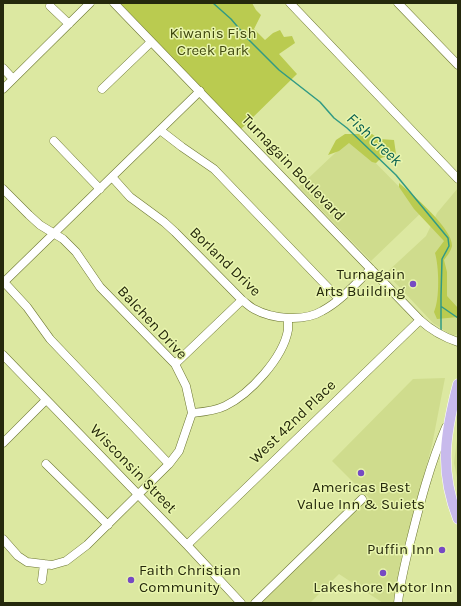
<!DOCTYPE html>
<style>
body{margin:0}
#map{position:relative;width:461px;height:606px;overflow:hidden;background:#dce8a1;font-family:Karla,sans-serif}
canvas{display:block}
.frame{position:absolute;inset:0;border:4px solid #25290c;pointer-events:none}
</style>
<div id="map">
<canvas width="461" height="606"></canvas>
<div class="frame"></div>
</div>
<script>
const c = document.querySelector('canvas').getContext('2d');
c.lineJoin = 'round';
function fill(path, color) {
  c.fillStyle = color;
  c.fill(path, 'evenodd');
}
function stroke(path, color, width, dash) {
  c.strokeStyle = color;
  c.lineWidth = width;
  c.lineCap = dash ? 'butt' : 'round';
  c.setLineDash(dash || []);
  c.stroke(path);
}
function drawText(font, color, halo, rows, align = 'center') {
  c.font = font + ' Karla,sans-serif';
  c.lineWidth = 3;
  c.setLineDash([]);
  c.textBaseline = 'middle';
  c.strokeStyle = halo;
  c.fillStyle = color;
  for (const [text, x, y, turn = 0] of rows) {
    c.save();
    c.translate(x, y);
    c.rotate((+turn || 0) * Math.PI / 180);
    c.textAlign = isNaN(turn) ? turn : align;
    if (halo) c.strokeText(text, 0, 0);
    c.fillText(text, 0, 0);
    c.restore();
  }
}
fill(new Path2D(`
 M351,138L423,211L371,261L299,187Z
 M458,188V334L453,336L433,323L386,273L426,236L437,213Z
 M445,378L432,445L409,530L393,603H383L339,574L310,603H261L369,498L332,461L413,379Z
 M458,432V482L454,463Z`), '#cfdc8d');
fill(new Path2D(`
 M120,3H252L256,10L261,15L254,29L265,40L273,33L280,30L284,37L292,36L295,43L279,54L297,74L241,129Z
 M345,134H372L379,139L394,140L396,154L381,158L376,163L372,162L349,143L339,151L328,155L336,140Z
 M399,183C412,194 453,229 452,246C451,251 447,256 444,260L447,272V296L458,308V317L437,319L434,312C440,299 439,266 435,253L444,241L414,209L399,187Z`), '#bacb50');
stroke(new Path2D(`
 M213,3L231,19L248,39L279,70L320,102L334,118L347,128L396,175L448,238L449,246L442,259L441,296V331
 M442,307L458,318`), '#319a84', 1.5);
const minor = new Path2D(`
 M114,3L420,320C432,331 443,337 458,342
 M290,3L458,179
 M398,3L458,65
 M50,6L69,24
 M3,68L13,79
 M3,89L90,3
 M102,89L151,42
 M160,130L182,147L214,169L339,299
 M54,141L100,189
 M112,177L130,197L164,222L175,232L242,300C246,303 250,307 254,309C272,319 304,322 322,311C341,301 355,284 371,269
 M3,189L29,215L40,225L63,239L76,252L100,287L175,364L186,386L192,413L179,451L169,464L87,545L66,561L52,565L27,562L18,556L3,539
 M3,281L27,307L50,339L169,464
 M4,282L200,91
 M3,355L187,545L241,603
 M175,364L242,300
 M192,413C203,412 215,411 225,406C250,394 283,358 288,330C288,327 288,322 288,318
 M3,443L46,400
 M46,464L108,525
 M187,545L420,320
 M42,580L44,564
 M255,603L362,499
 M398,603C400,583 405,563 410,543C420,503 430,464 446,427`);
const major = new Path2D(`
 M458,384C445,434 439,470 458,519`);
stroke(minor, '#6d7733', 9);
stroke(major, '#fff', 11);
stroke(minor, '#fff', 8);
stroke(major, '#c8baec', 10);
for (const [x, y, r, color] of [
 [413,284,4,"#764ac3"],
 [361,473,4,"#764ac3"],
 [442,550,4,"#764ac3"],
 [383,573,4,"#764ac3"],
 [131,580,4,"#764ac3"]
]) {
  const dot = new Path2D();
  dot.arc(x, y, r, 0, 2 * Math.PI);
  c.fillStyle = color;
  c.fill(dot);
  stroke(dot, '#e9f5ae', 1.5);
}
drawText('15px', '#41490f', '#e9f5ae', [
 ["Kiwanis Fish",213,34],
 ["Creek Park",213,51]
]);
drawText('15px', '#25290c', '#e9f5ae', [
 ["Turnagain Boulevard",293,168,46],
 ["Borland Drive",225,262,44],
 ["Balchen Drive",152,323,47],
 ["West 42nd Place",293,422,-44],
 ["Wisconsin Street",133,469,46]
]);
drawText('15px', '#25290c', '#e9f5ae', [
 ["Turnagain",405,275],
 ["Arts Building",405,292],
 ["Americas Best",361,488,"center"],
 ["Value Inn & Suiets",361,505,"center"],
 ["Puffin Inn",434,550],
 ["Faith Christian",139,571,"left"],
 ["Community",139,588,"left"],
 ["Lakeshore Motor Inn",383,588,"center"]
], 'right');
drawText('italic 16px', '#085f50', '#e9f5ae', [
 ["Fish Creek",374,140,43]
]);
</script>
